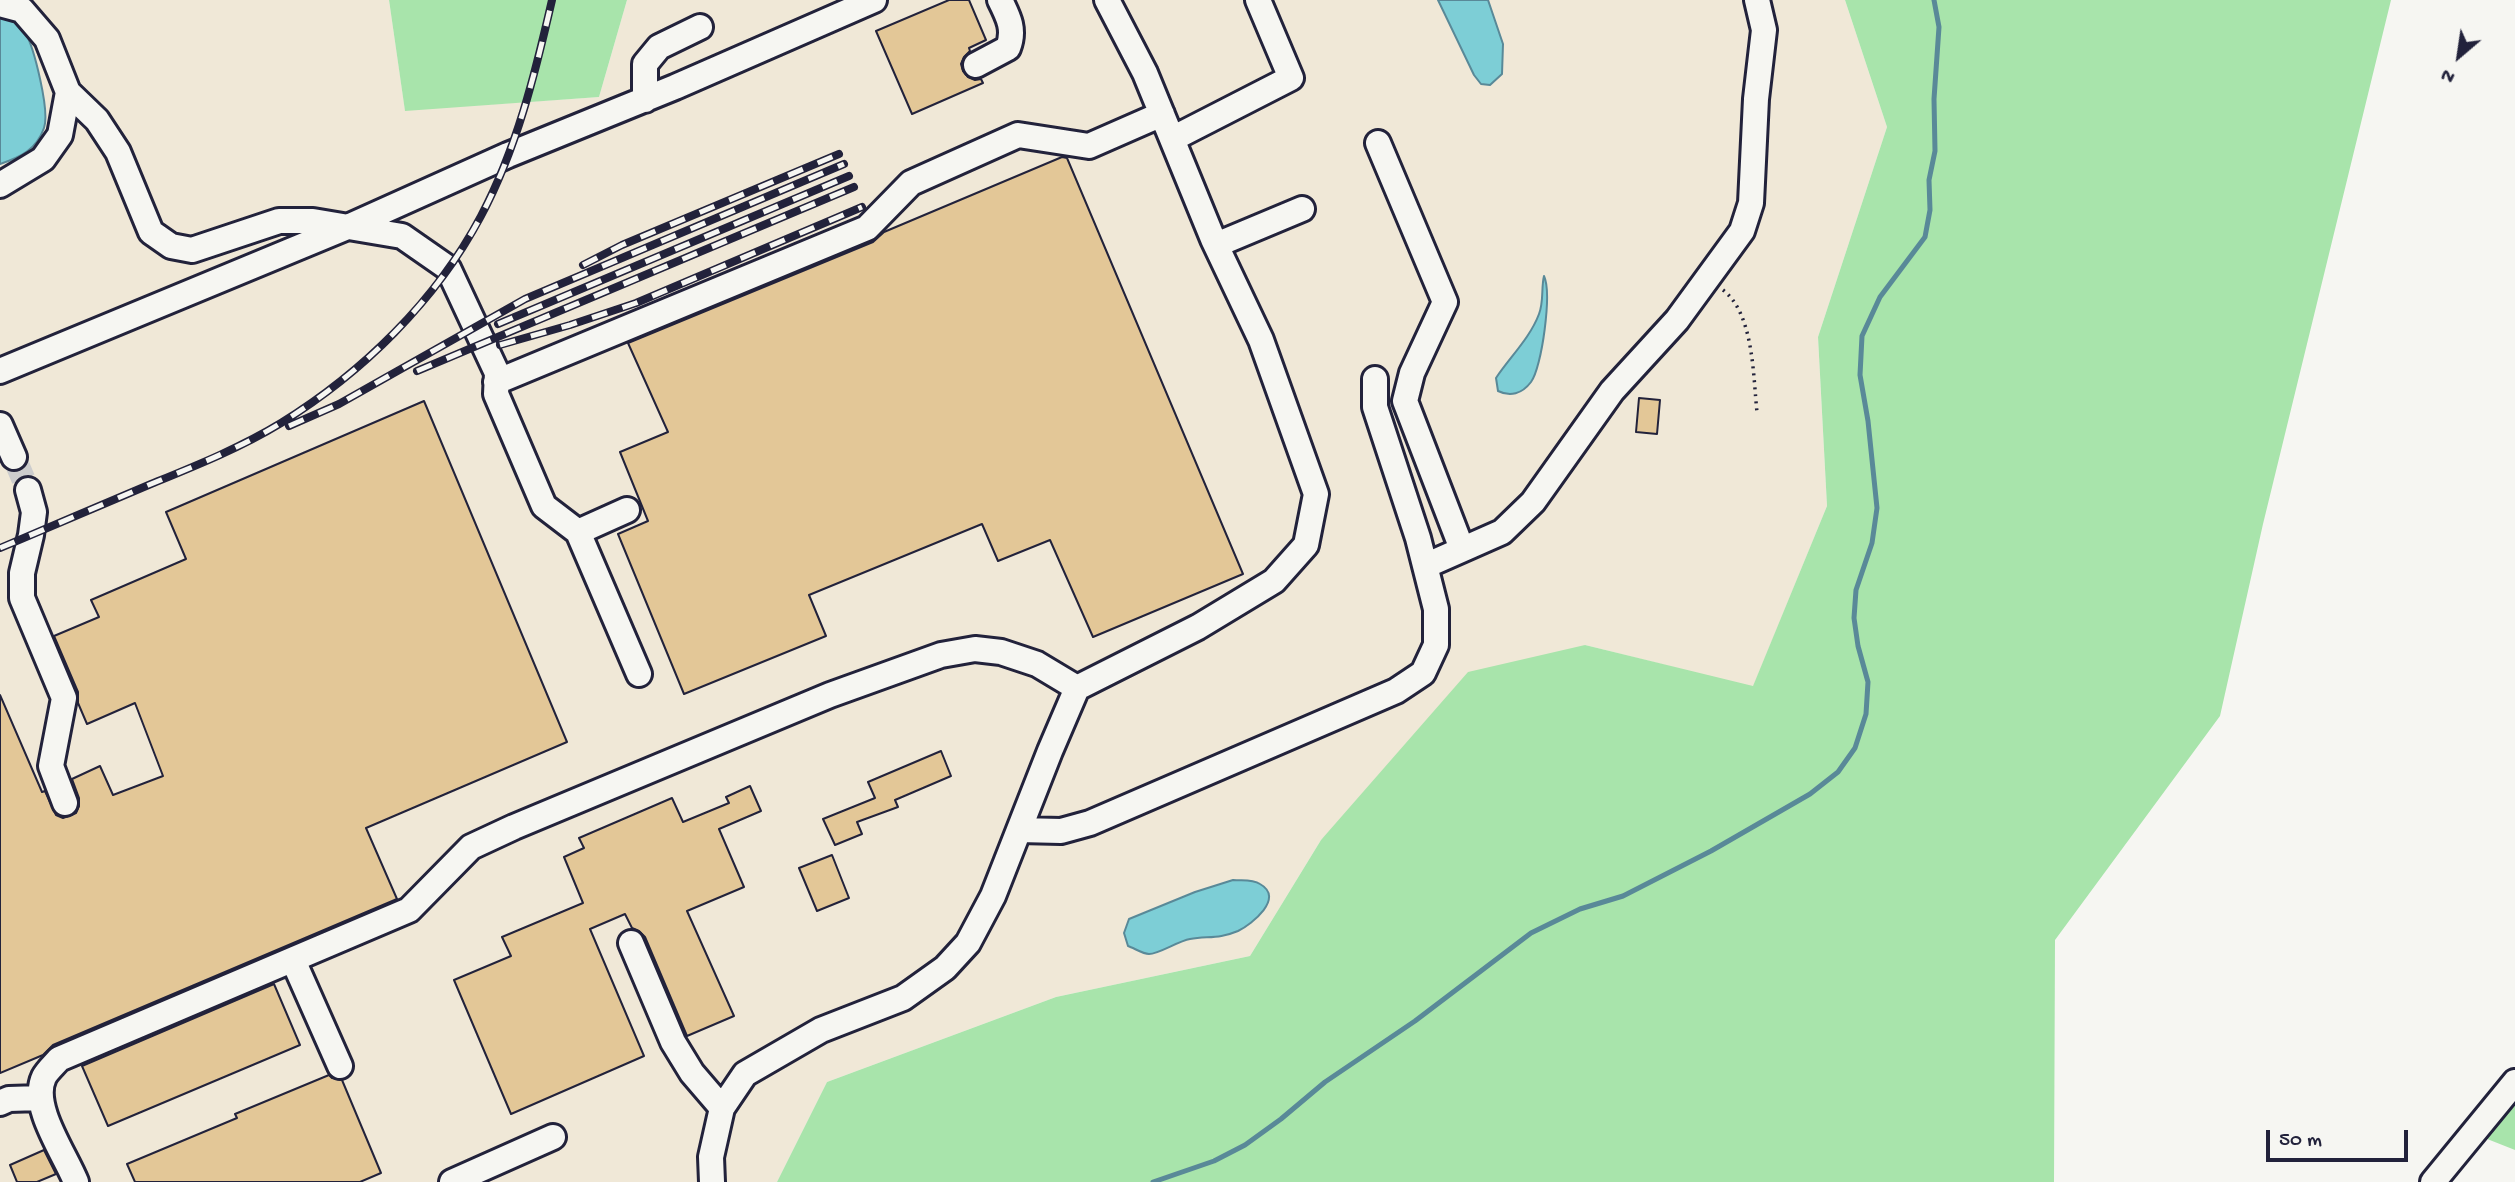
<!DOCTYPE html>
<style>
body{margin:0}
#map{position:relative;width:2515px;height:1182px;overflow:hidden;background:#f6f6f2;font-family:"Gochi Hand",sans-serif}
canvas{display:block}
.north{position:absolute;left:2424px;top:21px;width:70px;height:70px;-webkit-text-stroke:5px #f6f6f2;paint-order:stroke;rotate:209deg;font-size:19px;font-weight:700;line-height:28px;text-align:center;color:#22223b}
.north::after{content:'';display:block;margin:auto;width:24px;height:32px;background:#22223b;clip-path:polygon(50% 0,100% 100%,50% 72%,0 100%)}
.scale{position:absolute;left:2266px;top:1130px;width:142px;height:32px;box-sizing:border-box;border:4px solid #22223b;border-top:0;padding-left:9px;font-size:21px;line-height:24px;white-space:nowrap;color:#22223b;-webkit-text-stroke:5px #f6f6f2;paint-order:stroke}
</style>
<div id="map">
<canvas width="2515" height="1182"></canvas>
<div class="north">N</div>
<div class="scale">50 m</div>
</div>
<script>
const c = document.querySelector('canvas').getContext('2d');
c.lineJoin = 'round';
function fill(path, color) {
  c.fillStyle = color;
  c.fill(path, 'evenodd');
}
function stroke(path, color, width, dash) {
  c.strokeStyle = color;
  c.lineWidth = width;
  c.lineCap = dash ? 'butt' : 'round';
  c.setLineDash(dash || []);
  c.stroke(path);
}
fill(new Path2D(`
 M0,0H389L405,110L599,97L627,0H1845L1887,127L1818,337L1827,506L1753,687L1585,645L1321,840L1250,956L1056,997L827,1082L777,1182H0Z`), '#f0e8d7');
fill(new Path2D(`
 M389,0H627L599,97L405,111Z
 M1845,0H2391L2263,524L2220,716L2055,940L2054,1182H777L827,1082L1056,997L1250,956L1321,840L1468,672L1585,645L1753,686L1827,506L1818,337L1887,127Z
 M2515,1073V1150L2467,1131Z`), '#a8e4ab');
const water = new Path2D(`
 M1438,0H1488L1503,44L1502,74L1490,85L1481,84L1474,75Z
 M0,11C11,17 19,21 25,32C34,47 50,111 44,128C36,150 21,157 0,164Z
 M1544,276C1552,293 1542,367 1531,382C1522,394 1510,397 1498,391L1496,378C1510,357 1530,338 1539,314C1544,301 1541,288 1544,276Z
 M1233,880C1242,881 1252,879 1260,884C1285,898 1252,924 1238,931C1219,939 1208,936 1190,939C1178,941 1159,954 1149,954C1143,954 1134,948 1128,946L1124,933L1129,919L1195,892Z`);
fill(water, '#7dced6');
stroke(water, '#598998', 2);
stroke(new Path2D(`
 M1153,1182L1214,1161L1245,1145L1281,1119L1325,1082L1415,1021L1531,933L1580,909L1623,896L1711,851L1810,794L1838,772L1855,748L1866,714L1868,682L1858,646L1854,618L1856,590L1872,543L1877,508L1868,421L1860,375L1862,336L1880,297L1925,237L1930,210L1929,180L1935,151L1934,99L1939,27L1934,0`), '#598998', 5);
const building = new Path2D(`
 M949,0H969L986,40L969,48L970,51L964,57L961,64L963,71L968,77L975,80L981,79L983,83L912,114L876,31Z
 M1062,157L1067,158L1243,574L1093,637L1050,540L998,561L982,524L809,595L826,636L684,694L618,534L648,521L620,452L668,432L628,343L873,242L884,232Z
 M1639,398L1660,400L1657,434L1636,432Z
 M424,401L567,742L366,828L397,899L53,1045L43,1055L0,1073V695L42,792L45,791L56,815L63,818L76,813L79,806V798L72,779L100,766L113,795L163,776L135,703L87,724L78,703V692L54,636L99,617L91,600L186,559L166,512Z
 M941,751L951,776L895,800L898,807L857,822L862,834L835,845L823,819L875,798L868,782Z
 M750,786L761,811L719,829L744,887L687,911L734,1016L687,1036L645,937L639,931L632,928L625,914L590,929L644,1056L511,1114L454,980L511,956L502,937L583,903L564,857L584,848L579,838L672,798L683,822L729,803L726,797Z
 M832,855L849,898L817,911L799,868Z
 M274,984L300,1045L108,1126L82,1066Z
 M329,1075L332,1078L342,1080L381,1173L360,1182H135L127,1164L237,1118L235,1114Z
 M44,1150L56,1174L37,1182H17L10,1165Z`);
fill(building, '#e3c797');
stroke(building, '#22223b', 2);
stroke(new Path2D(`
 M14,457L28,490`), '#cccccd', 24, [24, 12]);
const minor = new Path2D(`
 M0,4L22,10L47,39L68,92L97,120L118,152L151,232L171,246L192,250L279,221H313L402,236L448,268L497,373L496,394L544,506L578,532L639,674
 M976,65L1008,48C1015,30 1009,18 1000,0
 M645,100V64L659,47L700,27
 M1172,139L1291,78L1258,0
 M1378,143L1445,302L1412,373L1405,401L1462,549
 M0,185L43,159L60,135L68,92
 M1216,245L1302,209
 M0,371L350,226L508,155L675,87L874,0
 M496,382L867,228L911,183L1018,135L1089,146L1162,114
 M0,425L14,457
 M28,490L34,512L31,535L22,573V598L64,698L51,766L65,803
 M578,532L627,510
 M1425,566L1502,532L1533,502L1612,391L1677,320L1742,231L1751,203L1756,99L1764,30L1757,0
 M1019,830L1061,831L1090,823L1396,691L1423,673L1436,645V609L1418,538L1375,407V379
 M631,943L673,1042L692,1073L722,1108
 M293,960L340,1066
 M0,1103L9,1099L40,1098
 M76,1182C65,1154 30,1106 44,1077C47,1071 54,1065 59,1059L409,910L471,847L514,827L830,695L941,655L975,649L1001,652L1037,664L1077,688
 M452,1182L553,1137
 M712,1182L711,1157L722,1108L745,1074L821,1030L903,998L945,968L968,943L993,896L1050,751L1077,688L1198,627L1274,581L1306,545L1316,494L1261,340L1213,239L1145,73L1107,0
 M2433,1182L2515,1082`);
stroke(minor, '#22223b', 30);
stroke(new Path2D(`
 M1723,290C1754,314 1753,376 1757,412`), '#22223b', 3.5, [2, 5]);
stroke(minor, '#f6f6f2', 24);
const rail = new Path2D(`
 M583,265L622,245L839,154
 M498,324L849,176
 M500,345L570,325L636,303L862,207
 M417,371L854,187
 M289,426L339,404L525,299L844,164
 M0,548C50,527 101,505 151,484C195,466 240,448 281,423C362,373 436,301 481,216C517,148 535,74 552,0`);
stroke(rail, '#22223b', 8);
stroke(rail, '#f6f6f2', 5, [16]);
</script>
